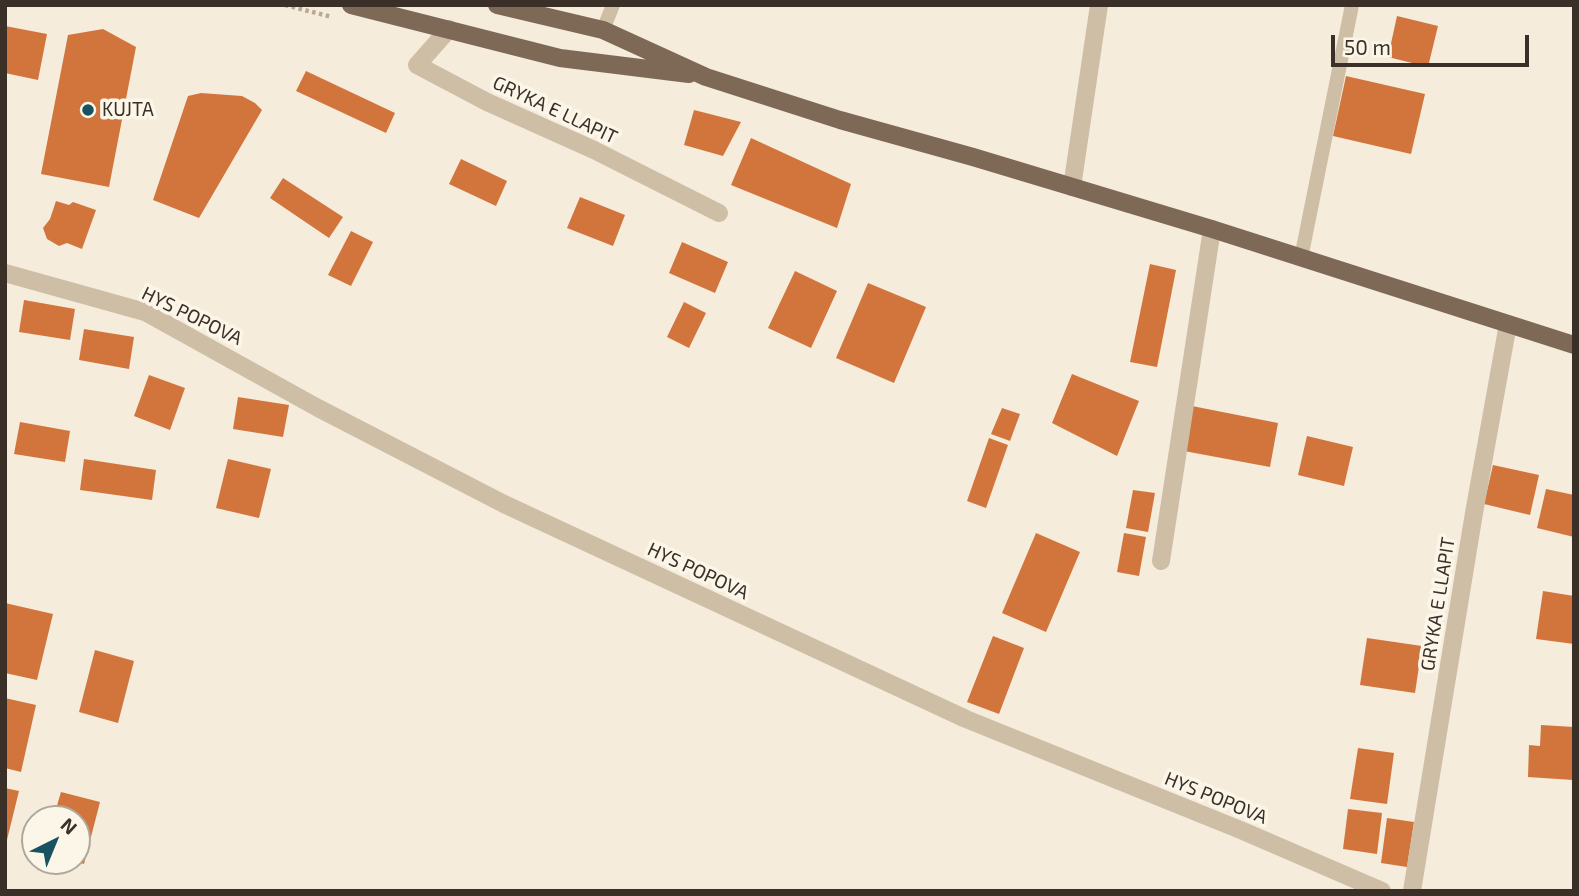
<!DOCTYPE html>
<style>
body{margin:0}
#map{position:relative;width:1579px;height:896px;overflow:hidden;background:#f5ecdc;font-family:"Exo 2",sans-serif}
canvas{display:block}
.frame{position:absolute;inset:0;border:7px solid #3a3028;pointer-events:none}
.north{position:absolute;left:21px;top:805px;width:70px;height:70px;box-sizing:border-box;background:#fcf6e9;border:2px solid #aea79c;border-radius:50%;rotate:43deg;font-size:19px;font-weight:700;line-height:28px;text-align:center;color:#3a3028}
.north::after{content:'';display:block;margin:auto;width:24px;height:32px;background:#195260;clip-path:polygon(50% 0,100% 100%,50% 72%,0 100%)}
.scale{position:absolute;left:1331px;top:35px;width:198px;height:32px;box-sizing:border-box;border:4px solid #3a3028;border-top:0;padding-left:9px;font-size:21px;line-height:24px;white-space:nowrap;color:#3a3028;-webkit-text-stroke:5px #fcf6e9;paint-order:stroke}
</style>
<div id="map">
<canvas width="1579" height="896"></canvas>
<div class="frame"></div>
<div class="north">N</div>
<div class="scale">50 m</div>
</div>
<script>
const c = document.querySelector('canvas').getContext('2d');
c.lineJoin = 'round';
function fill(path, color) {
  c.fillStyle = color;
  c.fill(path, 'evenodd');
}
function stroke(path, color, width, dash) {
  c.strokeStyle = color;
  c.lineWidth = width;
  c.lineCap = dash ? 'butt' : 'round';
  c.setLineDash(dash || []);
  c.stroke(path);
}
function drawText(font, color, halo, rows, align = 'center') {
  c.font = font + ' "Exo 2",sans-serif';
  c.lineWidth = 7;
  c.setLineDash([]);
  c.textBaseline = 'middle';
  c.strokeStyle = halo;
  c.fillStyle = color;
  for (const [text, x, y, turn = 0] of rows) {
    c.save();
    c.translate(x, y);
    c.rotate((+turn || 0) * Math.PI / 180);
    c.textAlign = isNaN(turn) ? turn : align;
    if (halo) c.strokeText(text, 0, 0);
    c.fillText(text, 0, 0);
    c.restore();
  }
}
fill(new Path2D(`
 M1397,16L1438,26L1428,67L1388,57Z
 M5,26L47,34L38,80L5,73Z
 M103,29L136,47L109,187L41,174L68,35Z
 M306,71L395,113L386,133L296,91Z
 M1346,76L1425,94L1411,154L1333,136Z
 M201,93L242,96L255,103L262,110L199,218L153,200L188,96Z
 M694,110L741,122L723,156L684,145Z
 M751,138L851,184L837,228L731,185Z
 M461,159L507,181L496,206L449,184Z
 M283,178L343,217L329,238L270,198Z
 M580,197L625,215L613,246L567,228Z
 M56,201L69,205L73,202L96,210L82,249L67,243L59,246L47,239L43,228L50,219Z
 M351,231L373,242L351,286L328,275Z
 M682,242L728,262L715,293L669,273Z
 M1150,264L1176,270L1157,367L1130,362Z
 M795,271L837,291L811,348L768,328Z
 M868,283L926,307L894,383L836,358Z
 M24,300L75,309L70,340L19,332Z
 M684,302L706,313L689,348L667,337Z
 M84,329L134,337L129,369L79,360Z
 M1072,374L1139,401L1117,456L1052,423Z
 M149,375L185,388L170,430L134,416Z
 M238,397L289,405L283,437L233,429Z
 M1192,406L1278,423L1270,467L1184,451Z
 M1002,408L1020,414L1010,441L991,434Z
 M20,422L70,431L65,462L14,454Z
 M1307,436L1353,447L1344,486L1298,475Z
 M989,438L1008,445L986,508L967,501Z
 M84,459L156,470L152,500L80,490Z
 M228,459L271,469L259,518L216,508Z
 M1493,465L1539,475L1530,515L1484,504Z
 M1546,489L1574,495V537L1537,528Z
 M1133,490L1155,493L1148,532L1126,528Z
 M1036,533L1080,552L1046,632L1002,613Z
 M1124,533L1146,537L1139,576L1117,572Z
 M1543,591L1574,596V644L1536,639Z
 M5,603L53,614L37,680L5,673Z
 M993,636L1024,648L999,714L967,702Z
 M1367,638L1422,646L1415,693L1360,685Z
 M95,650L134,661L118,723L79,712Z
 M5,698L36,705L21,772L5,768Z
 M1541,725L1574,727L1573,780L1528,777L1529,745L1540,746Z
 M1358,748L1394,753L1387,804L1350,799Z
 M5,788L19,791L6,844H5Z
 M61,792L100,802L84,864L77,862V819H53Z
 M1348,809L1382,813L1377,854L1343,849Z
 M1387,818L1414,822L1407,867L1381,863Z`), '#d2753d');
stroke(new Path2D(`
 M285,5L332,17`), '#bba890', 4.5, [3.5, 3.5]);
stroke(new Path2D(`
 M603,30L613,5
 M1301,258L1352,5`), '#cebea6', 14);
stroke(new Path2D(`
 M449,29L417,65L487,102L594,150L719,213
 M1072,187L1099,5
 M5,273L145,312L318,408L504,504L966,719L1243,831L1382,891
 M1161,561L1212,229
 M1412,891L1474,513L1508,324`), '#cebea6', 18);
stroke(new Path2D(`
 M351,5L560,58L689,74
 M497,5L603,30L706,77L840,120L973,157L1212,229L1574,345`), '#7e6957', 18);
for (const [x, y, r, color] of [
 [88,110,7,"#195260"]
]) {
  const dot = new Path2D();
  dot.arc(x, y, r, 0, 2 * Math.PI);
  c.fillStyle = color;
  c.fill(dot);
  stroke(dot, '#fcf6e9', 2.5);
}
drawText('19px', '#3a3028', '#fcf6e9', [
 ["KUJTA",102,110]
], 'left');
drawText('19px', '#3a3028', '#fcf6e9', [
 ["GRYKA E LLAPIT",555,110,25],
 ["HYS POPOVA",192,316,26],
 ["HYS POPOVA",698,571,25],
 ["GRYKA E LLAPIT",1438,604,-81],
 ["HYS POPOVA",1216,798,22]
]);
</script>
